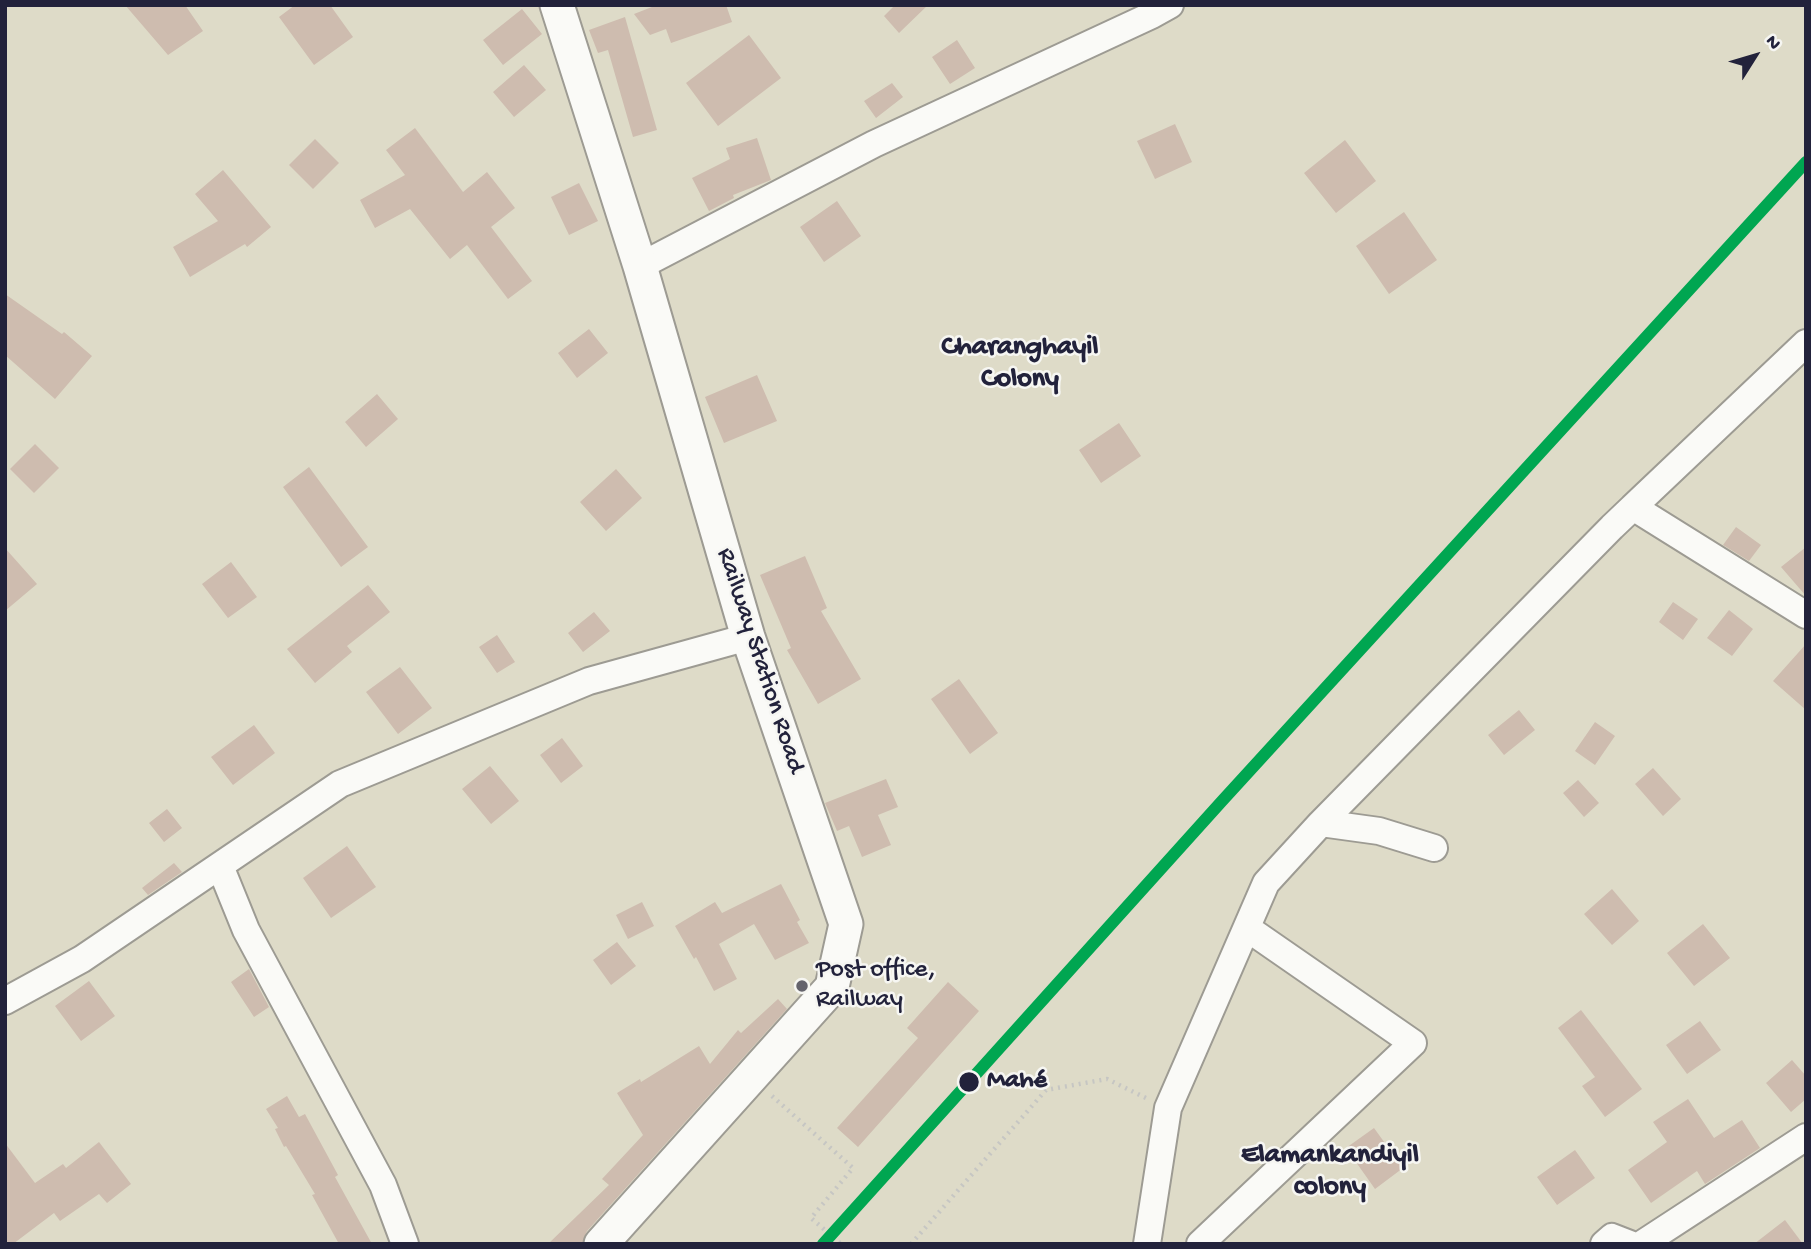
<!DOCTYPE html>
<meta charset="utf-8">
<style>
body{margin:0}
#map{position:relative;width:1811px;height:1249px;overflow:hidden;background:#dedbc8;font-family:"Gochi Hand",sans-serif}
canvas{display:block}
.frame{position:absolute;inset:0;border:7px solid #22223b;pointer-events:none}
.north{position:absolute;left:1720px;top:21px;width:70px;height:70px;-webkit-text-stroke:5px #f6f6f2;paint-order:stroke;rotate:53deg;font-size:19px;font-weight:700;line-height:28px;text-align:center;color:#22223b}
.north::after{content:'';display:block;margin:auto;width:24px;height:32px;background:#22223b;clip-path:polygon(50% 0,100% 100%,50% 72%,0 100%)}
</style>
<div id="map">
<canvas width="1811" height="1249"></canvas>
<div class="frame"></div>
<div class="north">N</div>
</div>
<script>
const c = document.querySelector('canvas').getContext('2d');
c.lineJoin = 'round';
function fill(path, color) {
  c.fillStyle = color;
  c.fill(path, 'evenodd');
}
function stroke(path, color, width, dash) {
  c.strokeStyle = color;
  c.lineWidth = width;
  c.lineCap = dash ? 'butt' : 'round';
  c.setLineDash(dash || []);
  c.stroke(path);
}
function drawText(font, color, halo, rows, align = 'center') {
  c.font = font + ' "Gochi Hand",sans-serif';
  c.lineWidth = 5;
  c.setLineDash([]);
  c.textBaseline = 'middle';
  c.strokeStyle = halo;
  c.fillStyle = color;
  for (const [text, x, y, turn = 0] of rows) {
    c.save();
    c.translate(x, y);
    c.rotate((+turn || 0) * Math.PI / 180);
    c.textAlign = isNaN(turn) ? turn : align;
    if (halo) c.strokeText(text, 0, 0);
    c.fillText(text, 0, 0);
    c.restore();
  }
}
fill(new Path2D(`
 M125,5H185L203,31L168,55Z
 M295,5H330L353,37L314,65L279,17Z
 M657,5H726L732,22L671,43L666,29L650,35L634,14Z
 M895,5H928L899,33L884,16Z
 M522,9L542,34L503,65L483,40Z
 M625,17L657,130L633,137L608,50L598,53L589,30Z
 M749,35L781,78L718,126L686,83Z
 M957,40L975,68L950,84L932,57Z
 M524,65L546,90L514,117L493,92Z
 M892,83L903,97L876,118L864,101Z
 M1175,124L1192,162L1155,179L1137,141Z
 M415,128L463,192L487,172L515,208L491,227L532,281L508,299L467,245L450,259L410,209L375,228L360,200L405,175L386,150Z
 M757,138L771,180L733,195L734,198L709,211L692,178L730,159L726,148Z
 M315,139L339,163L313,189L289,165Z
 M1345,140L1376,181L1336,213L1304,173Z
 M223,170L271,227L247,247L245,244L190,277L173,247L218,221L195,194Z
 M579,183L598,221L569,235L551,197Z
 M837,201L861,236L824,262L800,227Z
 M1404,212L1437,260L1389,294L1356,246Z
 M5,294L62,334L64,332L92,356L55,399L5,355Z
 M589,329L608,353L577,378L558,353Z
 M757,375L777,421L724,443L705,397Z
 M377,394L398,419L366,447L345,422Z
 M1119,423L1141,456L1101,483L1079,450Z
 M35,444L59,468L34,493L10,469Z
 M309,467L368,547L341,567L283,487Z
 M616,469L642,498L606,531L580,502Z
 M1736,527L1761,545L1749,561L1723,545Z
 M1806,547V596L1781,567Z
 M5,548L37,584L5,611Z
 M805,556L827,608L821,611L861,679L818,704L787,650L791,648L760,575Z
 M231,562L257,597L228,618L202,584Z
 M368,585L390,612L347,646L352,652L315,683L287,649Z
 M1673,602L1698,619L1683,640L1659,622Z
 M1729,610L1753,629L1732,656L1707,638Z
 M594,612L610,631L583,652L568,633Z
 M497,635L515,662L497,673L479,647Z
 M1806,644V710L1773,681Z
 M400,667L432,708L398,734L366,692Z
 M959,679L998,733L970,754L931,699Z
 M1519,710L1535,730L1504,755L1488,735Z
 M1595,722L1615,736L1595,765L1575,751Z
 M254,725L275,753L233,785L211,757Z
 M562,738L583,766L561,783L540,755Z
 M490,766L519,801L491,824L462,789Z
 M1653,768L1681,799L1663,816L1635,784Z
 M886,779L898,807L878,815L891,845L862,857L849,826L837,831L825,803Z
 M1578,780L1599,803L1584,817L1563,793Z
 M167,809L182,828L164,842L149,823Z
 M347,846L376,887L331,918L303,878Z
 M174,863L182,872L148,895L142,888Z
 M781,884L800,920L797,922L809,943L775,960L754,924L719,944L737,979L714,991L696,957L694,959L675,926L715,902L722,913Z
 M1612,889L1639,921L1612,945L1584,914Z
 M642,902L654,926L628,939L616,915Z
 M1703,924L1730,958L1694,986L1667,953Z
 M617,942L636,966L611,985L593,960Z
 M249,969L269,1007L254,1017L231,982Z
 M89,981L115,1016L81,1041L55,1006Z
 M948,982L979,1011L858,1147L837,1128L918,1038L907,1028Z
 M778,999L787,1009L587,1231L582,1244H548L609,1185L602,1179L643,1135L617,1093L640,1079L641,1082L699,1046L710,1064L738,1030L741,1033Z
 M1581,1010L1642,1089L1605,1117L1582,1086L1595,1077L1558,1028Z
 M1700,1021L1721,1050L1687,1074L1666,1045Z
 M1792,1060L1806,1076V1099L1791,1112L1766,1083Z
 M287,1096L299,1117L305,1114L338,1175L335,1177L372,1244H339L312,1195L315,1194L286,1146L284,1147L275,1129L278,1128L266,1109Z
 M1688,1099L1714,1138L1742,1120L1760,1148L1705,1184L1697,1171L1651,1203L1628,1170L1667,1142L1653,1122Z
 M1374,1128L1403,1168L1375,1189L1346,1148Z
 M99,1142L131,1184L107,1203L99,1194L60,1221L54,1213L13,1244H5V1143L35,1183L63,1164L66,1168Z
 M1575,1150L1595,1178L1557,1205L1537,1177Z
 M1785,1220L1803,1244H1754Z`), '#cebcaf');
const minor = new Path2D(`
 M640,266L874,144L1152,15L1170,5
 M1633,507L1806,343
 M1321,823L1379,831L1434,848
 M220,866L246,930L383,1185L405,1244
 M5,1001L82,959L340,784L589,681L748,637
 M1147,1244L1168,1108L1266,883L1321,823L1612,527L1633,507L1806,615
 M1200,1244L1413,1043L1247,928
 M1604,1244L1612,1237L1630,1244
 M1642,1244L1806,1137`);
const tertiary = new Path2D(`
 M557,5L640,266L748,637L846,924L832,987L601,1244`);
stroke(minor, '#9d9b93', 30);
stroke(tertiary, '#9d9b93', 37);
stroke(new Path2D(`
 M772,1096L853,1168L811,1218L841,1244
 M911,1244L1046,1090L1107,1079L1146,1098`), '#c6c6c3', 4.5, [2, 5]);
stroke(minor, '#fafaf7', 26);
stroke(tertiary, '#fafaf7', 33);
stroke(new Path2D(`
 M823,1244L1222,801L1806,162`), '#00a651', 12);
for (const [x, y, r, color] of [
 [802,986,7,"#64636c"],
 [969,1082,11,"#22223b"]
]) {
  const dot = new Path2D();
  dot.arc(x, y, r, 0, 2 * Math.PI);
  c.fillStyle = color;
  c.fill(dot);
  stroke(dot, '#f6f6f2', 2.5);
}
drawText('26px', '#22223b', '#f6f6f2', [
 ["Railway Station Road",759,661,72]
]);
drawText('26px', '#22223b', '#f6f6f2', [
 ["Post office,",816,971],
 ["Railway",816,1001]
], 'left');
drawText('bold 26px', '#22223b', '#f6f6f2', [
 ["Mahé",987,1082]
], 'left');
drawText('bold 28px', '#22223b', '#f6f6f2', [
 ["Charanghayil",1020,349],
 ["Colony",1020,381],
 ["Elamankandiyil",1330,1157],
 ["colony",1330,1189]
]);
</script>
